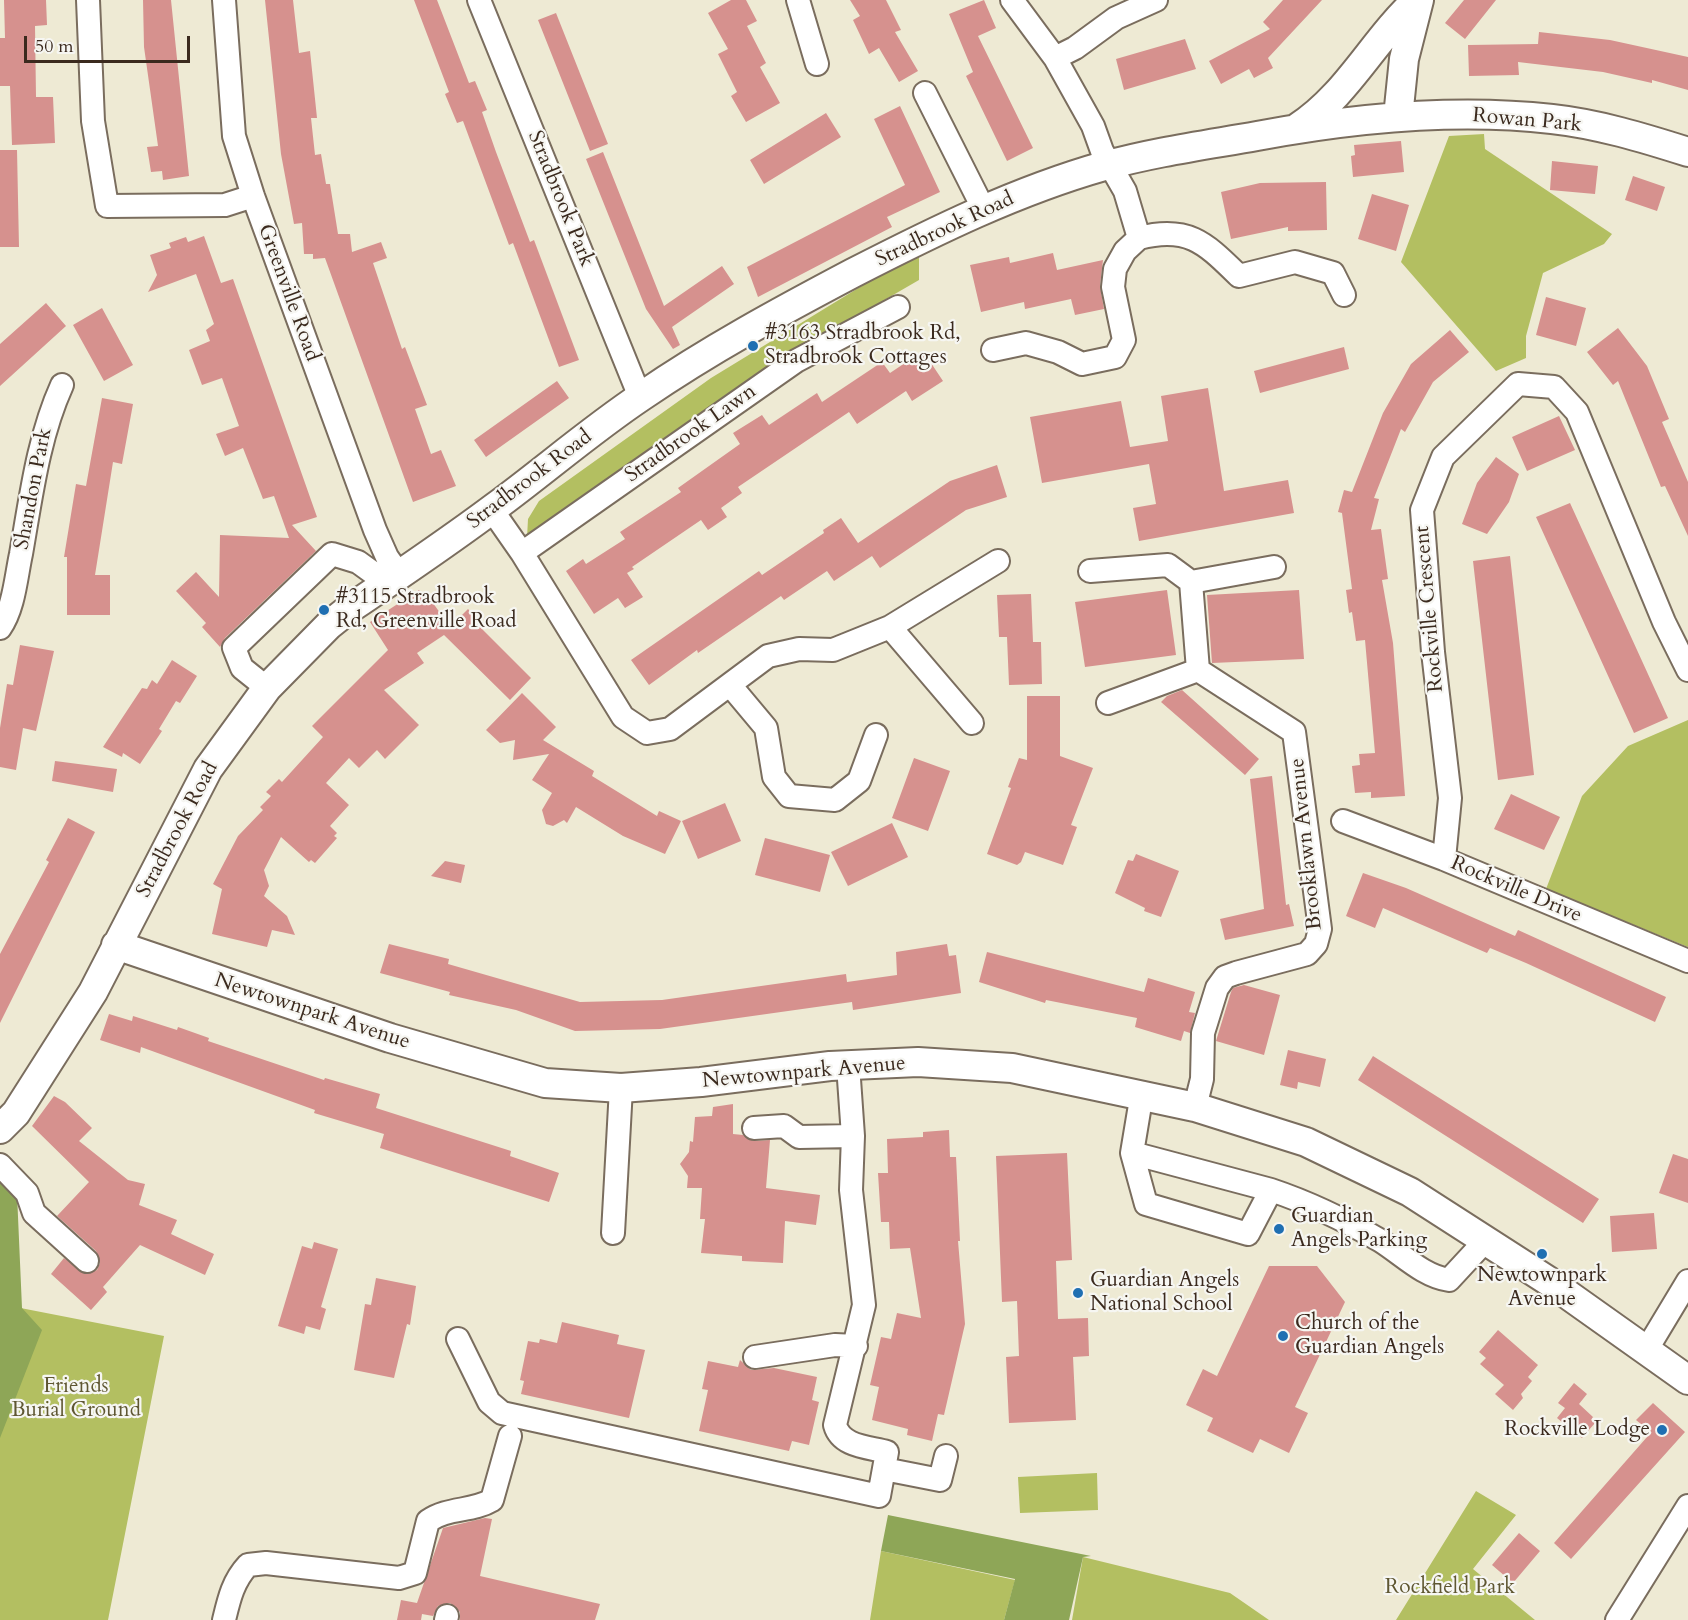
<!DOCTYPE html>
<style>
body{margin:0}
#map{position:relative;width:1688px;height:1620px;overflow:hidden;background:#eeead4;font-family:Cardo,serif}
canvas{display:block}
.scale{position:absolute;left:24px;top:36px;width:166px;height:27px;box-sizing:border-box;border:3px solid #3b2a1e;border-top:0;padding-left:8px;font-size:18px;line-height:21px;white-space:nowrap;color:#3b2a1e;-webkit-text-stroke:4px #f6f6f2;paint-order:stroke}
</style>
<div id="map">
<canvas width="1688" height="1620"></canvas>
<div class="scale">50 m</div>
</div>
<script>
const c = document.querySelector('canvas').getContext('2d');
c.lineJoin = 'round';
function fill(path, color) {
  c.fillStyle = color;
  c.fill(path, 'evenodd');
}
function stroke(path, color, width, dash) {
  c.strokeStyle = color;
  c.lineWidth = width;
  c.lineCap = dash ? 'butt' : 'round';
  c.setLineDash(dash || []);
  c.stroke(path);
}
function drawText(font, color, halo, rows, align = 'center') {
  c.font = font + ' Cardo,serif';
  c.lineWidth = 4.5;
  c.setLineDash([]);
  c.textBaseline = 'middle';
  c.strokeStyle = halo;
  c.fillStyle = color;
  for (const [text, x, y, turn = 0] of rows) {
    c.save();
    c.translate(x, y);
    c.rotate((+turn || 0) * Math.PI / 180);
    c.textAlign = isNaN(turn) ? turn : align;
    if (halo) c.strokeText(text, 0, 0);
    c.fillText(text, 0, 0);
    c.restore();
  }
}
fill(new Path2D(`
 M1484,134L1485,149L1612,234L1604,244L1543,273L1526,336V358L1496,371L1401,262L1449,136Z
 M919,251V280L786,357L527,538L528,519L539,501L711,378Z
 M1688,720V947L1546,889L1582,796L1628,746Z
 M0,1304L164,1336L108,1620H0Z
 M1097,1473L1098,1510L1020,1513L1018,1477Z
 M1476,1491L1516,1515L1473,1569L1535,1620H1396Z
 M881,1551L1015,1580L1004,1620H870Z
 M1083,1557L1230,1593L1269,1620H1072Z`), '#b3bf61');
fill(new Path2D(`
 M0,1179L17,1194L22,1308L42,1330L0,1438Z
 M888,1515L1091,1556L1083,1557L1069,1620H1004L1015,1579L881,1551Z`), '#8ea657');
fill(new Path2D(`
 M4,0H46L47,25L35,26L36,97H53L55,143L12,145L10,86H0V38H5Z
 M143,0H171L189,176L163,180L162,171L151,172L147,147L158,146L144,47Z
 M265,0H293L299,53L310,51L317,118H311L315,155L321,154L326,184H330L338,234H350L352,252L381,242L387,258L373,263L402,349L405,347L427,405L415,409L431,454L441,450L456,486L413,502L325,258L313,259V254H304L302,223L294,224L281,154Z
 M414,0H437L469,83L475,81L487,110L482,112L496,152L530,242L534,240L579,360L559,367L513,243L509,245L463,121L457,123L445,94L449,92Z
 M731,0H746L757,21L747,26L766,63L760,67L780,103L746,122L731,96L737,92L718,54L728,49L708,13Z
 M850,0H886L901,30L895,32L918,71L899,82L879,48L869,54L853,20L860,16Z
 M984,0L996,28L978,36L1033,148L1007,161L966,76L973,72L949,14Z
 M1283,0H1322L1268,58L1273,68L1254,78L1249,69L1221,84L1209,61L1270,29L1263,22Z
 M1464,0H1496L1465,39L1445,23Z
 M556,13L608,144L590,151L538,20Z
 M1539,32L1610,40L1688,57V90L1652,80V83L1603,72L1518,62L1519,75L1469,76L1468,45L1538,44Z
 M1185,39L1196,69L1124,90L1116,59Z
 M900,106L940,192L887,217L892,227L758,297L747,267L905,185L874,119Z
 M826,113L841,137L764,184L750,160Z
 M1401,141L1404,172L1353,177L1351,156L1355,155L1354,145Z
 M0,150H17L19,247H0Z
 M603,152L664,306L722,266L734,284L672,327L680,345L673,349L646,309L586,159Z
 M1552,161L1598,166L1595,194L1550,190Z
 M1633,176L1665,187L1657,211L1625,200Z
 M1326,182L1327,230L1288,231V227L1231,239L1221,192L1260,183Z
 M1372,194L1409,205L1396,251L1358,239Z
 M204,236L221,283L233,279L317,517L292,525L316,551L225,638L220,647L202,627L206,623L176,591L196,572L219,597L220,535L289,538L274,496L263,499L243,448L225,456L216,434L239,426L222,378L202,385L189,350L210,341L206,330L214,324L196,274L148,292L157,275L150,255L171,248L169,243L186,237L188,242Z
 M1053,253L1057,270L1103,260L1100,286L1104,309L1075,315L1071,299L1025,309L1024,302L981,312L970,265L1009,257L1010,263Z
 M1546,297L1586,308L1576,346L1536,335Z
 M46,303L66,326L0,386V344Z
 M102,308L133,365L104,381L73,325Z
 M1618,328L1647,366L1669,419L1662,422L1688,482V536L1665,486L1661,487L1618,381L1613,385L1587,352Z
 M1450,330L1469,352L1433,382L1405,432L1401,429L1374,498L1379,499L1371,530L1381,529L1388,579L1382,580L1393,643L1405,796L1371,798V792L1355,793L1352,766L1360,765L1359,754L1375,753L1365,640L1356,641L1352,612L1349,613L1346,590L1352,589L1342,513L1338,512L1344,490L1352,492L1383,413L1411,364Z
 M1344,347L1349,369L1260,393L1254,371Z
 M923,351L943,381L912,401L906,391L857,424L849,412L738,487L742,493L721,508L727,517L708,530L701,520L632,567L634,569L627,573L643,597L625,608L618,598L594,614L566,571L583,559L586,564L625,539L620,532L681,492L678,488L740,444L733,433L762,415L769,425L817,393L822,402L882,362L890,373Z
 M557,381L569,398L486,457L474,440Z
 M1208,388L1224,491L1288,480L1294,513L1139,541L1133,508L1156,504L1149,464L1042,483L1030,417L1121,401L1130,447L1168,441L1161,396Z
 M102,398L133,404L122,464L113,462L95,575H110V615H67V557H64L76,484L86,486Z
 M1559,416L1575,450L1527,471L1512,437Z
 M1496,457L1519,474L1509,502L1487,534L1462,524L1477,483Z
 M997,465L1007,497L966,510L880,568L872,556L834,581L827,571L784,600L781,596L698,653L697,650L649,685L631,660L759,571L762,575L824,533L823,530L841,518L858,543L950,481Z
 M1570,503L1668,718L1634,733L1536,517Z
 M1510,556L1534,775L1498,780L1473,561Z
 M419,590L425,598L428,596L450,627L468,609L480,622L477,624L531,678L510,700L444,635L417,653L424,663L384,690L419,725L385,759L377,750L359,768L349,758L326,783L349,805L330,826L337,833L334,836L337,838L315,863L311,860L309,862L281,837L264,870L269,886L264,896L287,916L295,935L272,930L267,947L212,934L222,889L213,884L238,836L263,810L260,807L271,796L266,792L279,779L282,782L323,737L312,726L388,650L370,622Z
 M1167,590L1176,655L1085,667L1075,602Z
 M1299,590L1304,659L1212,663L1207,595Z
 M1031,594L1033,642H1041L1042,684L1009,685L1007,637H999L997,595Z
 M20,645L54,651L36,731L23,728L16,770L0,767V728L7,684L13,685Z
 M172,660L197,676L180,703L176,701L159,729L162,731L140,764L123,753L122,757L103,747L142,688L147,689L152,680L157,684Z
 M1182,690L1259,759L1245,775L1161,702L1167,696Z
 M522,693L556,727L543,740L594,771L592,776L657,816L659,811L681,821L665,854L623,836L576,807L567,823L564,820L553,826L546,824L542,810L552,793L532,780L549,754L513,760L515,740L500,743L486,730Z
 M1027,696H1060V756L1093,768L1071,825L1077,827L1063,865L1025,852L1021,862L1017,865L987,854L1011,788L1008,787L1019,758L1027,760Z
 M914,758L950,771L928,831L892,818Z
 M55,761L117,769L113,792L52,781Z
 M1272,776L1286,905L1289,904L1294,926L1225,940L1220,919L1264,909L1250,779Z
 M1511,794L1560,817L1544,850L1494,829Z
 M725,803L741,841L698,859L682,821Z
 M68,818L95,832L0,1023V954L49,862L46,860Z
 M892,823L908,857L848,886L831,852Z
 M765,838L830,855L820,892L755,875Z
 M1136,854L1179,871L1161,917L1144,911L1145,908L1115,893L1128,860L1133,861Z
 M445,861L465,865L461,883L431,876Z
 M1363,873L1406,888L1515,936L1518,930L1666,997L1655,1022L1526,963L1490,948L1487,953L1383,908L1375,928L1346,916Z
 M389,944L449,959L448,964L580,1002L662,1000L846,974L847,982L897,975L896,952L947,944L949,956L956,955L961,993L853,1010L852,1002L660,1029L575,1031L516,1010L449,995L450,992L380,973Z
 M987,952L1144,992L1148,978L1195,992L1189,1012L1195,1013L1190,1033L1184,1031L1181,1041L1135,1027L1137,1018L1046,1000L1045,1003L979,982Z
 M1244,985L1280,995L1264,1055L1216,1041L1231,992L1233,988Z
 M109,1014L132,1021L133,1016L177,1030L178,1027L209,1038L208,1041L324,1080L325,1078L380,1094L376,1108L511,1151L510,1156L559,1173L549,1202L380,1148L384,1134L314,1113L315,1110L141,1047L140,1053L100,1040Z
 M1288,1050L1326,1059L1320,1087L1298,1082L1297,1089L1280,1085Z
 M1373,1056L1599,1199L1583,1223L1358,1080Z
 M54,1096L65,1102L92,1128L79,1141L128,1180L145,1184L139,1205L177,1220L171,1234L214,1254L205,1275L140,1245L103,1287L107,1292L91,1310L51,1274L64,1258L85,1274L97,1270L100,1263L96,1251L57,1216L89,1182L32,1126Z
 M733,1104V1134L743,1135L754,1141L770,1140L766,1188L820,1195L816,1225L785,1221L783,1263L742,1261V1256L701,1253L705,1219H700L702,1188H687L688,1176L680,1164L689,1152L690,1141L693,1142L695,1117L712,1116L713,1107Z
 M949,1130L950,1157H956L960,1241H958L965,1324L944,1415L938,1414L932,1441L907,1435L908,1429L872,1420L879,1387L870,1385L881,1337L891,1339L897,1313L921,1318L910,1248L890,1249L889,1222H881L878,1173H888L887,1139L923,1137V1132Z
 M1067,1153L1072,1260L1056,1261L1058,1319L1088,1318L1089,1356L1073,1357L1076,1420L1009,1423L1006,1357L1019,1356L1017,1301L1002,1302L996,1156Z
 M1673,1154L1688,1159V1203L1659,1193Z
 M1654,1213L1657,1249L1612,1252L1610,1216Z
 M314,1242L338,1249L321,1307L326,1309L320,1330L306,1326L304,1334L278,1326L302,1246L312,1249Z
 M1269,1266H1317L1345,1302L1295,1407L1308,1413L1289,1453L1260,1439L1253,1453L1207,1431L1213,1418L1186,1405L1203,1369L1217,1376Z
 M376,1278L416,1286L410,1325L407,1324L394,1378L354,1370L365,1304L371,1305Z
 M562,1322L619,1335L617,1344L645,1350L629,1418L521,1394L524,1381L520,1380L528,1341L539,1343L540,1339L557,1343Z
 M1498,1330L1538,1365L1528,1377L1532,1381L1521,1394L1523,1398L1513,1410L1495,1394L1504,1385L1480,1364L1486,1358L1479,1352Z
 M740,1360L751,1370L774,1368L817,1377L812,1400L819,1402L809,1445L792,1441L789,1451L699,1431L708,1390L702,1389L708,1361L738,1367Z
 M1574,1383L1587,1394L1579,1404L1593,1417L1591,1420L1595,1423L1582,1438L1557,1418L1565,1408L1558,1403Z
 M1653,1403L1685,1432L1571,1559L1554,1543L1647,1437L1638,1428L1641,1424L1636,1420Z
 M485,1518L492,1519L480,1576L600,1604L595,1620H460V1612L450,1603L438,1606L433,1616L422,1614L421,1620H397L401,1600L417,1603L443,1528Z
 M1519,1533L1540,1551L1513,1583L1492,1565Z`), '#d6918e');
const minor = new Path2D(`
 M88,0L93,121L107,206L225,205L253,196
 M224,0L234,136L253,196L375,530L387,557L399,574
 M479,0L640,397
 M798,0L817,64
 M1012,0L1055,58L1093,126L1102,151L1125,191L1139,238C1189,225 1206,244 1239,276L1295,262L1333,273L1344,295
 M1055,58L1075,48L1116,18L1156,0
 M925,93L983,208
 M993,350L1026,343L1058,352L1082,364L1115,357L1124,340L1113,287L1115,269L1125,251L1139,238
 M492,510L522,553L623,717L647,733L670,729L768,656L799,649L833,650L890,627L998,561
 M522,553L796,361L898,307
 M1090,571L1168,565L1191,582L1198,670
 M1191,582L1274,567
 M890,627L972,723
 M0,628C14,608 16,577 21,554C31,497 38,438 62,385
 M730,685L766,728L774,777L789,796L835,800L859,781L876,735
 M267,688L242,668L234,648L332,554L358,562L387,583
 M1108,703L1198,670L1294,732L1320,929L1316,944L1307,954L1236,973L1225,977L1217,988L1203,1033L1202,1079L1195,1107
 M1343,821L1444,859L1688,961
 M1444,859L1450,798L1433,652L1422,510L1443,457L1518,384L1554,387L1577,412L1664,622L1688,670
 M1142,1093L1132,1153L1146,1204L1248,1234L1271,1190C1310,1203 1345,1220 1381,1241C1403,1255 1423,1276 1449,1280L1486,1240
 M754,1128L784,1126L799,1137L853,1136
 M1132,1153L1271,1190
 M0,1165L27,1193L34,1213L87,1261
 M613,1233L621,1088
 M458,1339L489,1402L502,1413L879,1496L887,1452C869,1447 841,1447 835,1425L864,1305L851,1190L853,1136L848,1065
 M1647,1349L1688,1281
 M755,1357L835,1345L856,1346
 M884,1469L940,1480L946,1456
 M224,1620C229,1599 233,1581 248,1565L266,1563L399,1578L415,1573L428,1521C448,1507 472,1512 492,1500L510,1436
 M446,1620L447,1616
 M1617,1620L1688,1506`);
const major = new Path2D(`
 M1398,117L1404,59L1419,0
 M1297,128C1348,95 1373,40 1417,0
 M116,945L390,1038L545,1083L621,1088L701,1082L830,1066L918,1062L1012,1068L1195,1107L1306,1142L1410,1192L1550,1282L1688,1380
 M0,1129L16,1113L93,992L208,769L267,688L329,625L349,609C398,576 447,543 495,507C544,471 591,430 642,396C709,350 781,311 853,273C935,231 1016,191 1104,166C1154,152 1206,145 1257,136C1353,118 1454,108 1552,119C1598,124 1644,138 1688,152`);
stroke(minor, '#7a6d5e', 26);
stroke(major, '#7a6d5e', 32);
stroke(minor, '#fff', 22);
stroke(major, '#fff', 28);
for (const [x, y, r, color] of [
 [753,346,6,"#1f6fb2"],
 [324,610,6,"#1f6fb2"],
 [1279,1229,6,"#1f6fb2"],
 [1542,1254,6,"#1f6fb2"],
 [1078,1293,6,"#1f6fb2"],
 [1283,1336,6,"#1f6fb2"],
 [1662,1430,6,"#1f6fb2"]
]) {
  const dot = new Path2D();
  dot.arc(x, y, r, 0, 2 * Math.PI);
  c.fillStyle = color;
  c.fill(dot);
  stroke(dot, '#f6f6f2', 2);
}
drawText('21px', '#3b2a1e', '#f6f6f2', [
 ["Rowan Park",1527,121,5],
 ["Stradbrook Park",560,199,68],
 ["Stradbrook Road",945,230,-25],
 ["Greenville Road",288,293,70],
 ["Stradbrook Lawn",691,434,-35],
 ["Stradbrook Road",530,480,-37],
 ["Shandon Park",34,489,-79],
 ["Rockville Crescent",1430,609,-95],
 ["Stradbrook Road",178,830,-62],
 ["Brooklawn Avenue",1307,844,-96],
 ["Rockville Drive",1516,890,23],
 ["Newtownpark Avenue",312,1012,18],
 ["Newtownpark Avenue",804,1073,-5]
]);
drawText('21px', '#3b2a1e', '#f6f6f2', [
 ["#3163 Stradbrook Rd,",765,334],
 ["Stradbrook Cottages",765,358],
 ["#3115 Stradbrook",336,598],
 ["Rd, Greenville Road",336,622],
 ["Guardian",1291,1217],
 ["Angels Parking",1291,1241],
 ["Newtownpark",1542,1276,"center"],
 ["Avenue",1542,1300,"center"],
 ["Guardian Angels",1090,1281],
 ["National School",1090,1305],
 ["Church of the",1295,1324],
 ["Guardian Angels",1295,1348],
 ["Rockville Lodge",1650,1430,"right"]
], 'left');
drawText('21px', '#5f5732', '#f6f6f2', [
 ["Friends",76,1387],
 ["Burial Ground",76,1411],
 ["Rockfield Park",1450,1588]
]);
</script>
